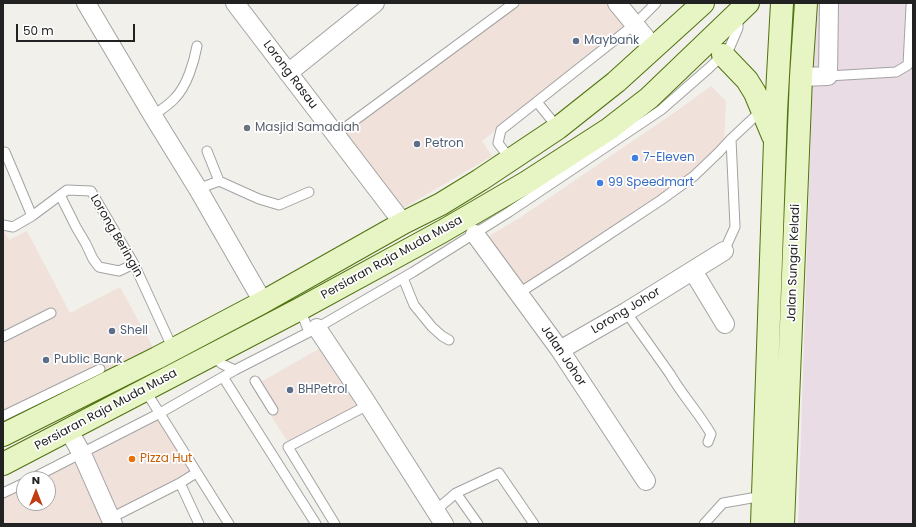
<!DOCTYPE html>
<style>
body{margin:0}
#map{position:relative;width:916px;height:527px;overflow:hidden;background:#f1f0ea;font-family:Poppins,sans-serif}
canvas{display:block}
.frame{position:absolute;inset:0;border:4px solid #222;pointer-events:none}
.north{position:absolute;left:16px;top:471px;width:40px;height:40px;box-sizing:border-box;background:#fff;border:1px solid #a7a7a7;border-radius:50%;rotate:0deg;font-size:11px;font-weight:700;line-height:16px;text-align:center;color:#222}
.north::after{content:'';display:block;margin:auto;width:14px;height:18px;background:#c23c12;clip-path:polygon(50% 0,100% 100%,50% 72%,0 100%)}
.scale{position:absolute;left:16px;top:24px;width:119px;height:18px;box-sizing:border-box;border:2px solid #222;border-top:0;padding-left:5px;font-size:12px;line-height:14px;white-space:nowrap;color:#222;-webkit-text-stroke:3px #fff;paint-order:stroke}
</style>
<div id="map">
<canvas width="916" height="527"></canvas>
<div class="frame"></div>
<div class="north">N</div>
<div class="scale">50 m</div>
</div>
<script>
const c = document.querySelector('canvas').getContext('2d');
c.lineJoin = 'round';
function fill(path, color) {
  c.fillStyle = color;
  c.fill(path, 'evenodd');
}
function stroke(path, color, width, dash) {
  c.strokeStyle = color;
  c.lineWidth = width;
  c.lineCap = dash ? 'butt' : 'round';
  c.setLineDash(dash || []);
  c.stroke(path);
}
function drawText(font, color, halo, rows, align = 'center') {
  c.font = font + ' Poppins,sans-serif';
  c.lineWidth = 3.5;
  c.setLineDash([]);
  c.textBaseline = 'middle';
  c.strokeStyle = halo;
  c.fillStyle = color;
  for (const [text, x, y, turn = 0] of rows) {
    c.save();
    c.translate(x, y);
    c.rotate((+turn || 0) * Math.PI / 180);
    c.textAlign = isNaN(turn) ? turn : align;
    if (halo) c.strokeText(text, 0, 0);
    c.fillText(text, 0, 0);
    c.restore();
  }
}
fill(new Path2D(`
 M521,3H609L627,24L482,141L492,156L400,210L343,134Z
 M711,86L726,101L724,142L689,176L522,287L486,238L521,217L671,115Z
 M3,230L9,240L27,231L70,313L120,287L154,349L3,425Z
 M319,349L357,406L288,442L252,387Z
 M159,418L191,470L177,480L107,524H3V498L24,488V503H48V479H42Z`), '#f0e1db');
fill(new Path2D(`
 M815,3H913V524H798Z`), '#eadce4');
const lane = new Path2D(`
 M828,76L896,72L908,65L911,6L913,4
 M537,102L558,128
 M153,116C160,110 169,105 175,98C187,86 194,62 197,46
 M335,135L514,3
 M207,151L219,181
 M5,152L32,216
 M511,160L498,143L501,130L635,24L656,3
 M198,189L219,181L259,199L279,205L309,192
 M60,195L76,227L86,244L93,259L99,267L119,271L134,264
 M3,225L13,227L32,216L67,190L91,191L134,264L173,349
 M724,251L735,227L731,139
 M403,278L414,305L432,327L442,336L449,340
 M519,293L569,261L661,200L694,176L719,152L731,139L762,110
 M300,309L309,332
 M626,312L670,374C682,395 699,413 711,434L708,442
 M3,337L51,313
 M211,355L222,364L235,370
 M223,377L316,524
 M255,381L273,410
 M145,390L229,524
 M3,416L100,369
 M31,479L160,413L235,370L317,328L413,272L509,212L661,110L709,68L729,49L738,28V17
 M180,483L199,524
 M3,493L24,483
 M456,493L478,524
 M435,511L456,493L499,473L534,524
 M111,518L180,483L196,473
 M335,524L288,447L368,405
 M704,524L723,503L763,496`);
const street = new Path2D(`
 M86,3L153,116L198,189L263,302
 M235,3L403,223
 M617,3L654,48
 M288,73L375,3
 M801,77L828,76L829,3
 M475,234L560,350L646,481
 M693,271L725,324
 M317,328L365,400L444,524
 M560,350L626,312L724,251
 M69,431L82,454L113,524`);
const secondary = new Path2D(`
 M723,55L747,80L755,93L773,136
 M3,435L157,358L263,302L403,223L441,204L480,180L558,128L616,82L703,3
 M3,464L300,309L443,231L527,182L609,129L649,98L748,3
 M762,524L776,112L782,3
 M783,524L801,77L806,3`);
stroke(lane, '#a3a3a3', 11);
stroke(street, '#a3a3a3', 20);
stroke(secondary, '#50730f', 24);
stroke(lane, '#fff', 9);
stroke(street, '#fff', 18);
stroke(secondary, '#e7f5c4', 22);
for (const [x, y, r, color] of [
 [576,41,4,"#5c6f8a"],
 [247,128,4,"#6b7280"],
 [417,144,4,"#5c6f8a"],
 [635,158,4,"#3f7fe0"],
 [600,183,4,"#3f7fe0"],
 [112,331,4,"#5c6f8a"],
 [46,360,4,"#5c6f8a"],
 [290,390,4,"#5c6f8a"],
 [132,459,4,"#e8710a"]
]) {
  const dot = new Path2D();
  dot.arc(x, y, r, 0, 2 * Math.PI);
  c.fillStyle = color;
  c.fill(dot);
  stroke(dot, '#fff', 1.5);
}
drawText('12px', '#4e5e75', '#fff', [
 ["Maybank",584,41],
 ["Petron",425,144],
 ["Shell",120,331],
 ["Public Bank",54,360],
 ["BHPetrol",298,390]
], 'left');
drawText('12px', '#222', '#fff', [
 ["Lorong Rasau",290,75,53],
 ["Lorong Beringin",116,236,60],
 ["Persiaran Raja Muda Musa",392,258,-29],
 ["Jalan Sungai Keladi",794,263,-88],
 ["Lorong Johor",626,311,-31],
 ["Jalan Johor",563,356,56],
 ["Persiaran Raja Muda Musa",106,410,-28]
]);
drawText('12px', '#5b616d', '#fff', [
 ["Masjid Samadiah",255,128]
], 'left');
drawText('12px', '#366cbe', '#fff', [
 ["7-Eleven",643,158],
 ["99 Speedmart",608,183]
], 'left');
drawText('12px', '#c56008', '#fff', [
 ["Pizza Hut",140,459]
], 'left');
</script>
